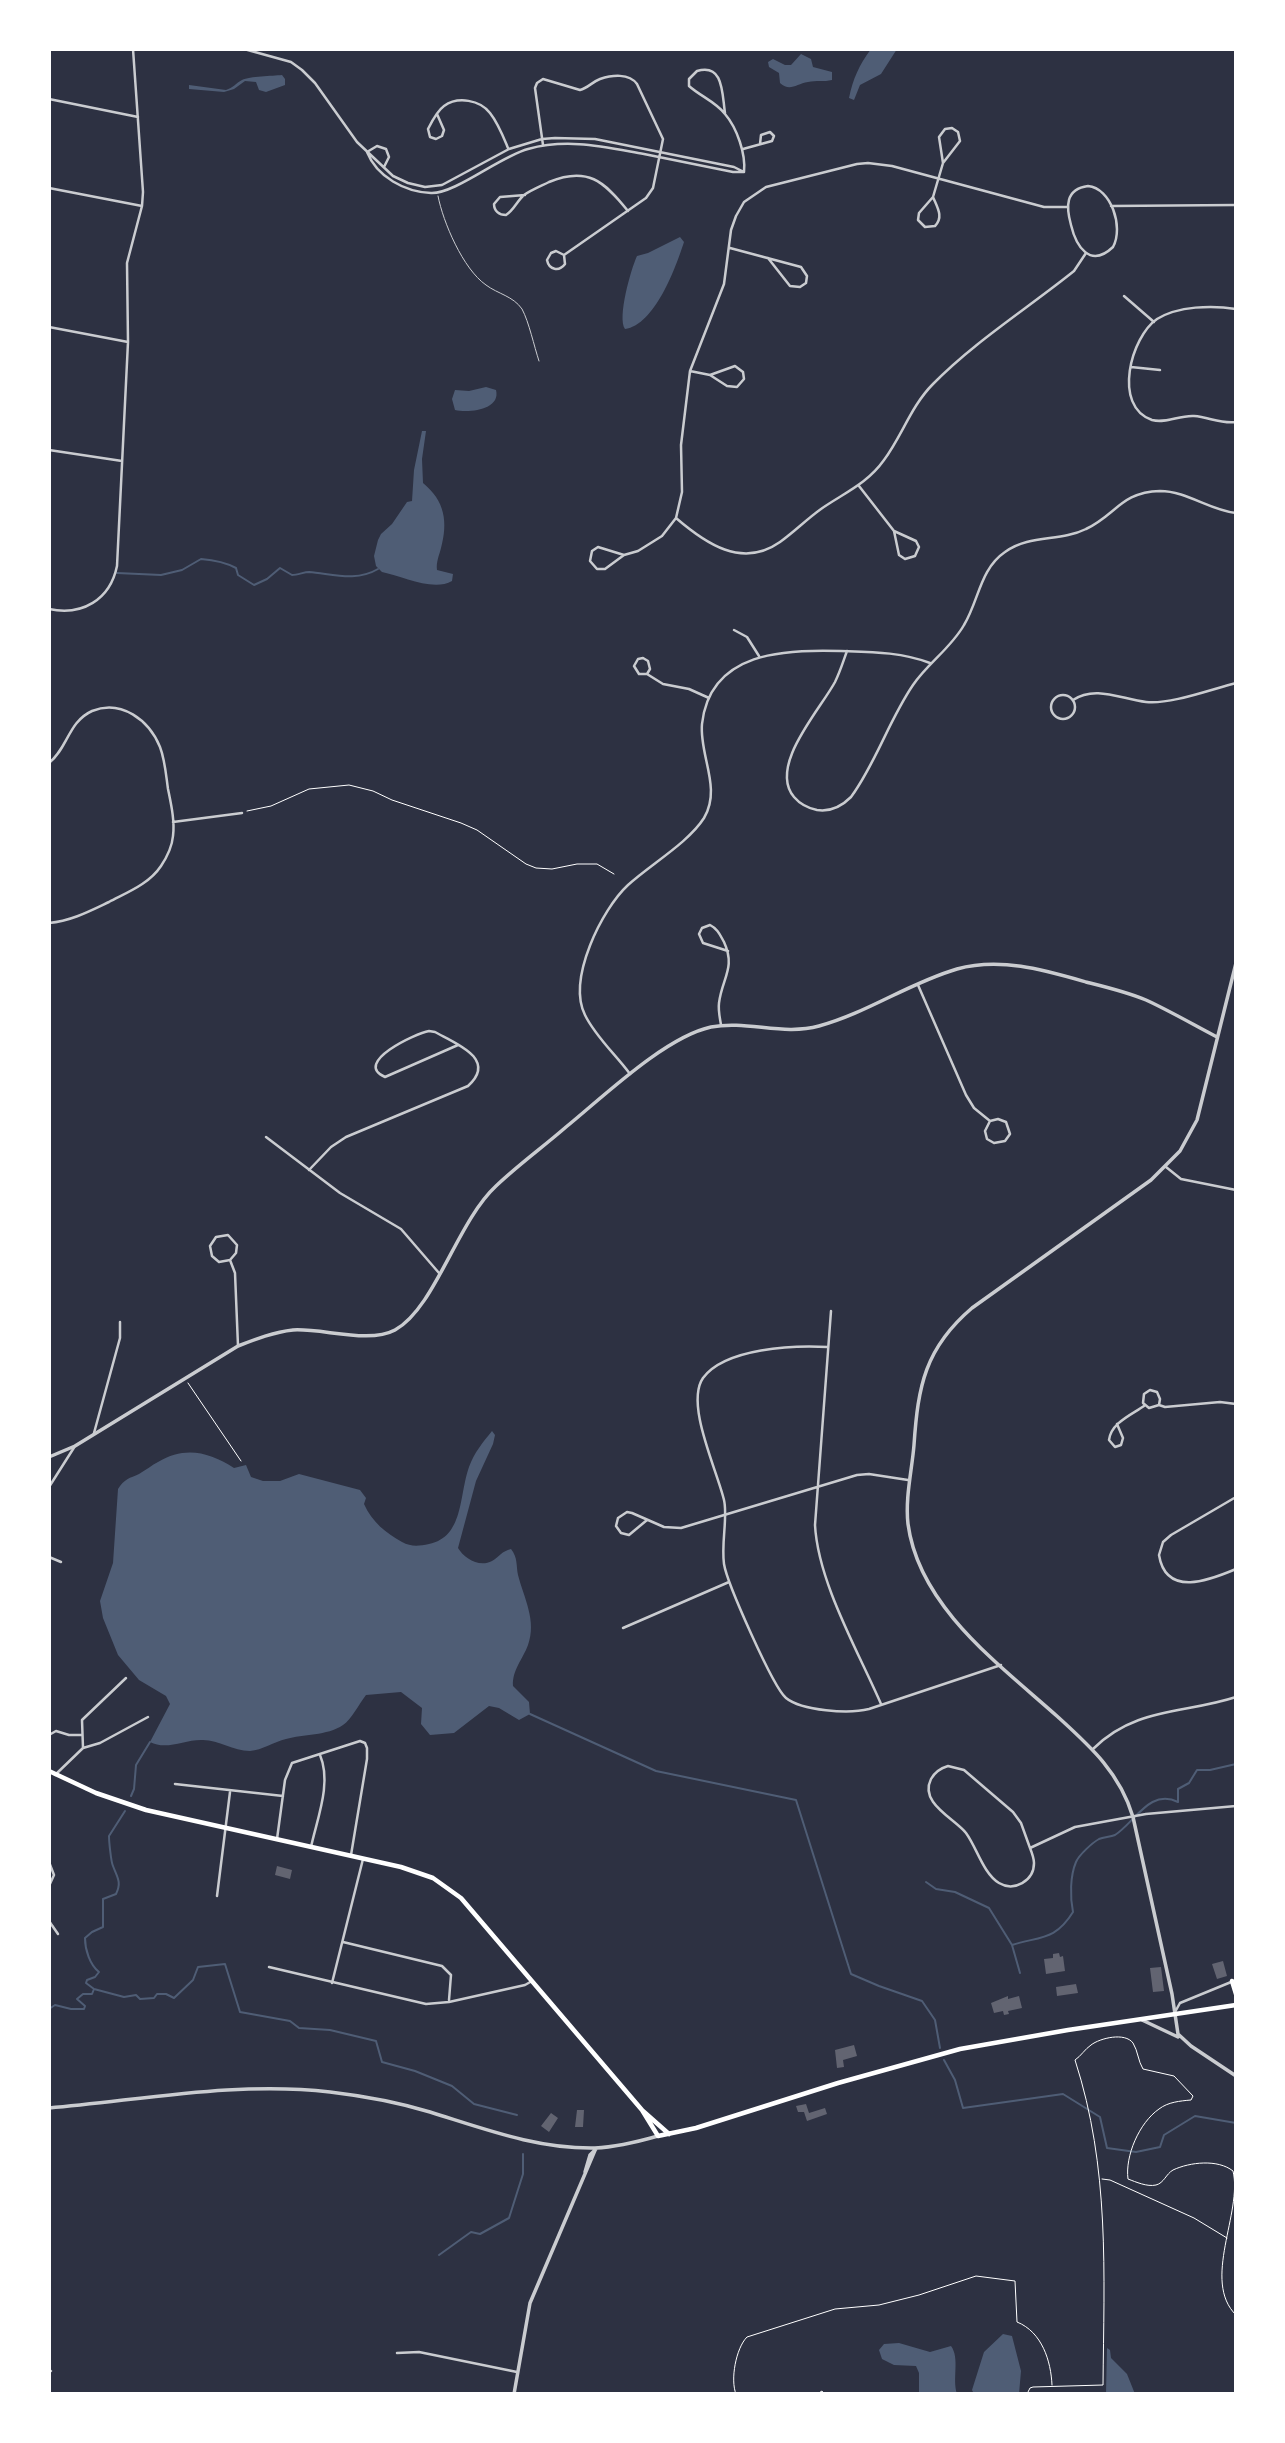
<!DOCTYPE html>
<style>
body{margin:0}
#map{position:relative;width:1285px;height:2443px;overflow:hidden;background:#2d3142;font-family:Overpass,sans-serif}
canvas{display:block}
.frame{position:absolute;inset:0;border:51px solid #fff;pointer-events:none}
</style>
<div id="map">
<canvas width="1285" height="2443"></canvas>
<div class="frame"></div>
</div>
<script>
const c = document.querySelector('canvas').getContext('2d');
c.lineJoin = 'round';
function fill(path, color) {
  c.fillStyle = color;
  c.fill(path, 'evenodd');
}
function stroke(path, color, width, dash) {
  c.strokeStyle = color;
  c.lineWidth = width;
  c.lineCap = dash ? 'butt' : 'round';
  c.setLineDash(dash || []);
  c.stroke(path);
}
fill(new Path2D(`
 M871,49H897L881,74L860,85L854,100L849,98C853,79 859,65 871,49Z
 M801,54L811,59L813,67L832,72V80C824,82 816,80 808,82C796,84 790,92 780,83L779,73L769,67L768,62L773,59L785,65H791Z
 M282,75L285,79V85L266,92L259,90L256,82L245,81L234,89L224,92L189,89V85L226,90C233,88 236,83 242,80C250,76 272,76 282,75Z
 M680,237L684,242C676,267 655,325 625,329C617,318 631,269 637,256L648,253Z
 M486,387L496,390C501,410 469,413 455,410L452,399L455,390L469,391Z
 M422,431H426L422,459L423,483C445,501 448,522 441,548C439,556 436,562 437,570L453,574L452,581C433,592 402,576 382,572L376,566L374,556L378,540L381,534L392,524L407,502L412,501L414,470Z
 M492,1431L495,1435L493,1444L476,1481L458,1548C464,1558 479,1568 492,1561C499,1557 502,1551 511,1549C518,1558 516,1565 518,1575C524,1598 537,1621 528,1645C523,1659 512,1670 513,1686L529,1702L530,1714L519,1720L499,1708L489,1706L454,1733L430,1735L421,1724L422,1708L401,1692L366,1695C359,1704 351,1720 343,1725C327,1736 303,1734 286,1739C274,1742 262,1750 250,1751C233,1751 219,1740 203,1740C185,1739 167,1751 150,1742L170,1704L166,1696L139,1680L118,1655L103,1618L100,1601L113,1563L118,1489C124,1479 130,1478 139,1474C146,1470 152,1465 158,1462C185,1446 209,1452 234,1468L246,1465L251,1477L263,1481H280L299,1474L360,1490L366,1498L364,1504C372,1522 386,1533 402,1542C411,1547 419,1546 429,1544C464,1537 459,1495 469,1467C474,1453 483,1442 492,1431Z
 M1003,2334L1012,2336L1021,2371L1019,2394H974L972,2390L984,2352Z
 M899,2343L930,2352L951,2346C960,2358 952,2379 957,2394H919V2373L916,2366L894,2365L882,2359L879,2350L884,2344Z
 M1107,2348L1110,2350L1111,2358L1127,2374L1135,2394H1106Z`), '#4f5d75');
stroke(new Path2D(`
 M117,573L161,575L182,570L201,559C213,560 225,562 236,568L238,575L254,585L267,579L280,568L292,575C298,575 304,572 309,572C333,574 356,582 378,569
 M530,1714L656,1771L796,1800L851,1974L879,1986L922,2001L935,2020L940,2048
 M131,1796L134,1789L136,1765L150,1742
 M926,1882L936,1889L955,1892L989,1908L1012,1945L1020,1973
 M1012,1945C1040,1936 1055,1941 1073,1912C1070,1897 1070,1876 1076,1862C1079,1855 1092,1843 1099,1839C1104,1837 1110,1837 1115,1835C1135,1822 1150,1788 1178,1802V1789L1189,1783L1197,1770H1210L1236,1764
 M94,1989L124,1997L136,1995L140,1999L154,1998L157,1994H166L174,1998L193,1980L198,1967L225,1964L240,2012L290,2021L299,2028L330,2030L376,2041L382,2062L415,2071L452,2086L474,2104L517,2115
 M49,2009L55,2005L71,2009H84L85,2006L77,1999L83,1994H92L94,1989L86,1983L87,1980L95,1977L99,1972C90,1965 85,1950 85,1938L92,1932L103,1927V1899L116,1894C122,1882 117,1877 113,1866C111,1862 109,1841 109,1836L125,1811
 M944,2060L955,2080L963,2108L1063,2094L1100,2117L1107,2148L1136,2152L1160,2147L1164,2135L1195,2116L1236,2123
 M439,2255L471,2232L480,2234L509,2218L523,2174V2154`), '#4f5d75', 2);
fill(new Path2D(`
 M277,1866L292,1870L290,1879L275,1875Z
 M1059,1953L1060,1957L1063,1956L1065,1971L1046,1974L1044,1959L1053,1958V1954Z
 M1223,1961L1227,1976L1217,1979L1212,1964Z
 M1161,1967L1164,1991L1153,1992L1150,1968Z
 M1076,1984L1078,1993L1057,1996L1056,1987Z
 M1008,1996V1999L1019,1996L1022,2008L1008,2011L1009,2014L1004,2015L1003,2011L994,2013L991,2003Z
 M854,2045L857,2056L843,2060L844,2067L837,2068L835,2050Z
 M806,2104L809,2113L825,2108L827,2114L807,2121L804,2112H798L796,2106Z
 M577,2110H584L583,2127H575Z
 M551,2113L558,2118L549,2132L541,2126Z`), '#626471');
stroke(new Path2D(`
 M247,811L271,806L309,789L349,785L373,791L392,800L461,823L477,830L526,864L536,868L552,869L577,864H597L614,874
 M188,1383L241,1461
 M1102,2179L1110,2180L1194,2218L1227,2238
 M736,2394C730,2380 736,2348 747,2337L835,2309L879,2305L919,2295L976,2276L1015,2281L1017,2322C1042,2332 1051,2361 1052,2385
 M791,2394H793
 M817,2394L822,2391L824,2394
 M1027,2394L1030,2388L1033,2387L1103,2385C1104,2273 1110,2168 1075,2060C1081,2056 1085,2049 1091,2045C1100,2038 1125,2032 1133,2043C1138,2051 1138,2061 1143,2069L1174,2076L1193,2096L1191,2100C1180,2101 1168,2102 1159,2109C1139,2123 1125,2156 1128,2179C1136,2182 1147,2187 1156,2185C1164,2183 1166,2174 1173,2170C1190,2162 1218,2159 1233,2171C1243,2212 1201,2281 1236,2315`), '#fff', 1);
stroke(new Path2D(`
 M438,196C443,222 463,269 486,285C498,294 513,296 522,309C529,322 534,346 539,361`), '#caccd0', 1);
stroke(new Path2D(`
 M244,49L291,62L302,70L315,83L357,142L393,176L408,183L425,187L442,185L509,149L542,139L555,138L595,139L734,167L744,172
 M49,99L138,117
 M725,113C722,94 724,63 697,71L689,79V86C700,96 716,102 725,114C737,128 746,154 744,172
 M437,114L444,130L442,136L436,139L430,137L428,129C432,121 437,111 444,106C458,96 480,100 490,113C498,123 503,136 508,148
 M543,145L535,88L537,83L543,79L580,90C588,88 592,82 600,79C612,75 629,73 637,84L663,139L653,188L646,198L564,255L565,264C559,272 549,270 547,260L551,253L556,251L564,255
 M743,149L772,141L774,136L770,132L761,135L760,144
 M367,152C377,177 405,192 431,193C455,194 499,157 528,149C568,138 604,147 644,154C674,160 703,166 733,172H743
 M367,152L377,146L386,149L389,157L384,167
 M1088,186C1111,188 1124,227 1113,247C1090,269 1076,246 1071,225C1066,207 1065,189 1088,186Z
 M49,188L142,206
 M525,195L500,197L494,204C494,211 499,215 506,215C514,210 517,201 524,195C531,190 541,186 549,182C587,166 604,181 628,211
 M933,197C937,207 944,217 935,226L925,227L918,220L919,213L933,197L943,163L960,141L958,132L952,128L945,129L939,137L943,163
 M1111,206L1236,205
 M730,248L801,267L807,276L806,283L800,287L790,286L768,258
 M1124,296L1154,322
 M1236,309C1212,305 1178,306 1157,319C1131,337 1112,406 1152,420C1166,424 1179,415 1194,416C1209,417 1220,424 1236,422
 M49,327L128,342
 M1131,367L1160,370
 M690,371L710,375L727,386L737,387L744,379L743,372L735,366L710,375
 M49,450L122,461
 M859,486L894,531L899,555L905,559L915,556L919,547L916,541L894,531
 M676,518C705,543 742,569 780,542C794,532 807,519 821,509C844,493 867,484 884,460C902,436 911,406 933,384C974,342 1028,308 1074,271L1086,253
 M624,555L605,569H597L590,561L592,551L598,547L624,555L638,551L662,536L676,518L682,492L681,445L690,371L724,284L731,230L736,216L744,202L766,187L857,164L868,163L892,166L1044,207H1067
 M49,609C82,616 110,600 117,566L128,342L127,263L142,206L143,192L133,49
 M734,630L747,637L759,656
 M847,651C843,662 840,672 835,682C820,710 768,766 794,797C800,804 807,808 817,810C830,812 841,807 851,797C876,763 889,720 913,685C928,663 951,648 964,625C979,600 980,569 1005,552C1030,534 1060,542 1086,529C1116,515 1121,492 1160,491C1187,491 1209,510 1236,513
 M647,674H639L634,666L638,659L643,658L648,661L650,669L647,674L663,684L689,689L709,698
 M1051 707a12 12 0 1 1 24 0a12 12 0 1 1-24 0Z
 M1073,700C1095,685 1121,699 1146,702C1169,705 1212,689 1236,683
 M49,763C68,748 68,722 92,711C121,699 149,720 160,747C165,760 166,775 168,789C171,804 175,821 173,836C172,847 167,857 161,866C149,884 128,892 109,902C90,911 71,921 49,923
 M173,822L242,813
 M918,985L966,1095L974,1108L990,1121L998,1119L1006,1122L1010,1134L1005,1141L994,1143L987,1139L985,1131L990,1121
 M721,1025C720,1018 718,1011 719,1003C722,978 736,968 724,942C720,935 718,929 710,925L702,928L699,934L703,943L728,951
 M630,1074C616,1055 595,1036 585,1015C567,979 602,909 628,885C651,864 688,843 704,818C722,788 699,755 702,724C710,651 786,649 841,651C872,652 901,652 930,663
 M266,1137L340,1193L401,1229L439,1273
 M1166,1167L1181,1179L1236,1190
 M309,1170L331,1147L346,1137L468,1086C498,1059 455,1043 435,1032L429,1031C416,1033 352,1063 385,1077L458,1045
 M230,1260L219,1262L212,1256L210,1246L216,1237L228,1235L237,1245L236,1253L230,1260L235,1273L238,1346
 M831,1311L815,1525C818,1582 858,1651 881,1704
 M828,1347C794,1345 725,1348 703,1378C685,1404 717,1470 724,1500C728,1517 721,1543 724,1564C727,1583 773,1687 786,1698C802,1711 849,1714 869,1709L1001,1665
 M1159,1405L1160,1399L1157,1392L1150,1390L1144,1394L1143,1403L1149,1408L1159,1405L1165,1407L1220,1402L1236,1404
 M1117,1424L1123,1438L1121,1445L1115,1447L1109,1440C1111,1423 1131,1415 1144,1406
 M94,1433L120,1338V1322
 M49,1487L75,1446
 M1236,1497L1171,1535L1163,1542L1159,1555C1166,1598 1210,1580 1236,1569
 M647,1520L629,1535L621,1533L616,1526L618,1518L627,1512L632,1513L664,1527L681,1528L857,1475L869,1474L908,1480
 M49,1557L61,1562
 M623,1628L729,1582
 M49,1735L56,1731L69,1735H82
 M83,1748L82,1720L126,1678
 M1093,1749C1135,1707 1184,1714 1236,1697
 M55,1775L83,1748L100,1743L148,1717
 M175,1784L283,1796
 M277,1839L285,1780L292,1763L360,1741L365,1743L367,1748V1759L351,1855
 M311,1847C317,1819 332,1783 320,1755
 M1030,1848L1021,1823L1013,1812L964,1770L948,1766C941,1768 935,1772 931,1779C919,1803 954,1818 966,1833C977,1848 983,1873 999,1883C1014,1892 1034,1881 1034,1863C1034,1858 1032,1853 1030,1848L1075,1827L1146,1814L1236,1806
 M49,1862L54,1875L49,1886
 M217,1896L230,1792
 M49,1921L58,1934
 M343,1942L442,1966L451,1975L449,2000
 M269,1967L426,2004L449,2002L525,1985L532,1981
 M332,1983L363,1859
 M1175,2012L1180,2003L1236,1980
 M397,2353L419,2352L517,2372
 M49,2370L51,2371`), '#caccd0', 2.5);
stroke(new Path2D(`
 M1236,963L1197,1120L1180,1151L1151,1180L972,1308C925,1348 918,1386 914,1445C912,1470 905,1498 908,1524C919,1607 1000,1665 1058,1717C1091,1747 1120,1773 1133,1817L1172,1994L1178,2034L1191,2046L1236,2076
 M49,1457L75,1446L238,1346C256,1339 274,1332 293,1330C322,1328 369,1344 395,1330C435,1308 457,1222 496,1186C518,1165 543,1147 566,1127C603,1097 665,1037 711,1027C747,1020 783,1036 819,1026C867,1013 909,983 957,969C1000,957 1044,970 1086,982C1106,987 1127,992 1146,1000C1170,1011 1194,1025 1217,1037
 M1142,2020L1178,2037
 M49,2108C142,2100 237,2081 330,2092C364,2096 397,2102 430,2112C485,2129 537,2149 595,2148C617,2147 637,2142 658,2136
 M585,2172L590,2155L596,2149
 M514,2394L530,2303L596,2148`), '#caccd0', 3.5);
stroke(new Path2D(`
 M49,1771L96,1793L146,1810L401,1867L433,1878L461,1898L642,2110L658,2136L696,2128L838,2083L960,2049L1068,2030L1236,2005
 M1232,1981L1236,1994
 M643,2111L669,2134`), '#fff', 4.5);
</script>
